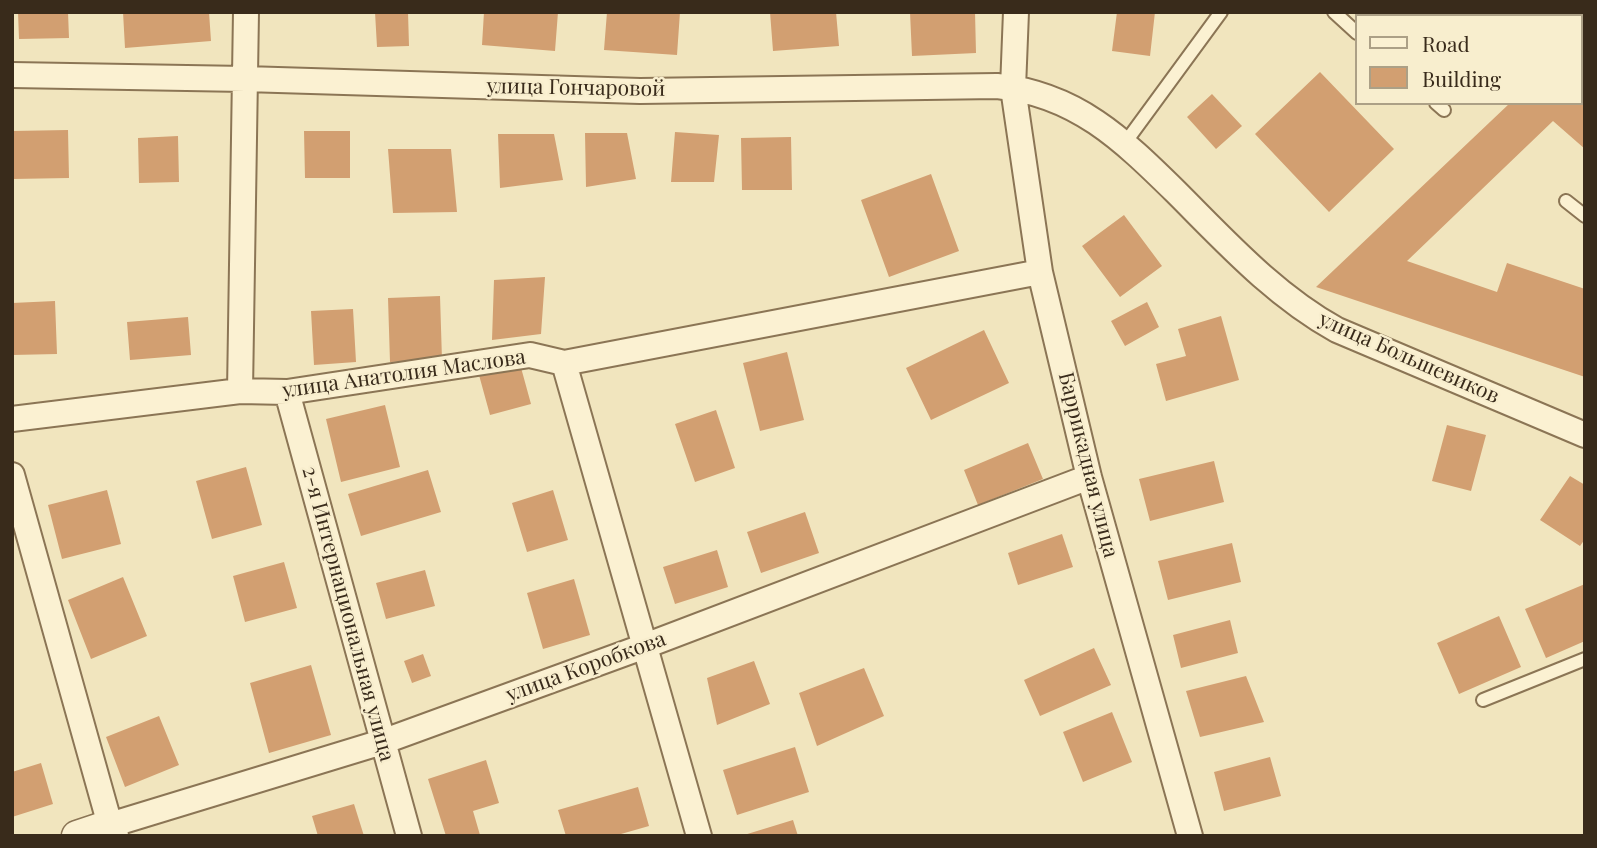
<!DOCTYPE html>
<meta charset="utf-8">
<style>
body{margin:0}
#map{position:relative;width:1597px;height:848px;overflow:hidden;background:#f1e5be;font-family:"Playfair Display",serif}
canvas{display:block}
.frame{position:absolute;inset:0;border:14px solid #392b1b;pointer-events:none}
.legend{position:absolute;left:1355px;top:14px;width:228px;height:91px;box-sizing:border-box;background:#f8eece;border:2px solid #aca086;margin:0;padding:9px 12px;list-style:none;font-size:21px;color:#392b1b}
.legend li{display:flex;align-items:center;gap:14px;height:35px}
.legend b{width:35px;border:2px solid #aca086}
</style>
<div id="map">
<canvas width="1597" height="848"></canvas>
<div class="frame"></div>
<ul class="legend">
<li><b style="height:9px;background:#fbf1d2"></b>Road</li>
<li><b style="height:19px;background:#d29f71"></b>Building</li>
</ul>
</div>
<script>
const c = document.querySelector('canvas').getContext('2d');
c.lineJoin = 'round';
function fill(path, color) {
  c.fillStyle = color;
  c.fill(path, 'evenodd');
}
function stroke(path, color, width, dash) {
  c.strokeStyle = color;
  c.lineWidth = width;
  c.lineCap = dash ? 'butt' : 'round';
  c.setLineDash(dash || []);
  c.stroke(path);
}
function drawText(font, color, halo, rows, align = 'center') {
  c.font = font + ' "Playfair Display",serif';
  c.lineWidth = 5;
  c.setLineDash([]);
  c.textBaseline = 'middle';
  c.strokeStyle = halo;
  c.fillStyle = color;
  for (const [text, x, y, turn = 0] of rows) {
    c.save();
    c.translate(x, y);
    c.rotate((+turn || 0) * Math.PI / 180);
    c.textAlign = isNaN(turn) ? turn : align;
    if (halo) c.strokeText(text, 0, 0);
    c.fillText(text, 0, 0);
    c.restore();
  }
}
fill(new Path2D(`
 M18,12H68L69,38L19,39Z
 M123,12H209L211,41L125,48Z
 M375,12H408L409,46L377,47Z
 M484,12H558L555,51L482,45Z
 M607,12H680L677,55L604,50Z
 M770,12H836L839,46L773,51Z
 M910,12H975L976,53L912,56Z
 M1117,12H1155L1150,56L1112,51Z
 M1360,12H1476L1473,16H1365Z
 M1585,22V149L1553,121L1407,261L1497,292L1507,263L1585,289V377L1316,287L1510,103H1581V26Z
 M1320,72L1394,149L1329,212L1255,134Z
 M1212,94L1242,126L1216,149L1187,117Z
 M68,130L69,178L12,179V131Z
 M304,131H350V178H305Z
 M675,132L719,135L714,182H671Z
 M585,133H627L636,179L586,187Z
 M498,134H554L563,180L500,188Z
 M178,136L179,182L139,183L138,138Z
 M791,137L792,190H742L741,138Z
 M388,149H451L457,212L393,213Z
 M931,174L959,251L889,277L861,200Z
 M1124,215L1162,266L1120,297L1082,246Z
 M545,277L541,334L492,340L494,280Z
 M440,296L442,360L390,362L388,298Z
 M55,301L57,354L12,355V303Z
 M1147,302L1159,327L1125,346L1111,321Z
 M353,309L356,362L314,365L311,311Z
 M1221,316L1239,380L1166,401L1156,364L1186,356L1178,329Z
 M188,317L191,355L130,360L127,322Z
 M984,330L1009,383L931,420L906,368Z
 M787,352L804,420L760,431L743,363Z
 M520,364L531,404L490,415L479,375Z
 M385,405L400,467L341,482L326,419Z
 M716,410L735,468L695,482L675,424Z
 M1447,425L1486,435L1471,491L1432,481Z
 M1028,443L1043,479L978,505L964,470Z
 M1214,461L1224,502L1150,521L1139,479Z
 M246,467L262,525L212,539L196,481Z
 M428,470L441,512L361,536L348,494Z
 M1570,476L1585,485V539L1580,546L1540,520Z
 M107,490L121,544L62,559L48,505Z
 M553,490L568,540L527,552L512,503Z
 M805,512L819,553L761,573L747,532Z
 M1062,534L1073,567L1018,585L1008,553Z
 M1232,543L1241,582L1168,600L1158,561Z
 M717,550L728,587L675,604L663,567Z
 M284,562L297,608L245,622L233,576Z
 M425,570L435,606L386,619L376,583Z
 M123,577L147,636L91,659L68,600Z
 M574,579L590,635L543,649L527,593Z
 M1585,584V641L1546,658L1525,609Z
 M1499,616L1521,667L1459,694L1437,643Z
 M1230,620L1238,653L1181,668L1173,635Z
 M1094,648L1111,685L1040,716L1024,680Z
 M423,654L431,676L412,683L404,661Z
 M754,661L770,704L717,725L707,678Z
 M311,665L331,735L269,753L250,683Z
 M864,668L884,716L817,746L799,693Z
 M1246,676L1264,722L1200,737L1186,691Z
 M1112,712L1132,762L1083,782L1063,732Z
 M159,716L179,765L125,787L106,737Z
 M795,747L809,792L737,815L723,770Z
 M1270,757L1281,796L1224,811L1214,772Z
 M486,760L499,803L473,811L480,835L446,836L428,779Z
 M41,763L53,804L12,817V772Z
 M638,787L649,826L614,836H566L558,810Z
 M354,804L364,836H318L312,816Z
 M793,820L798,836H744V835Z`), '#d29f71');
const service = new Path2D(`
 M1334,12L1357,33
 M1566,16L1569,12
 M1436,103L1444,110
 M1125,143L1221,12
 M1566,201L1585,216
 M1483,700L1585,659`);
const minor = new Path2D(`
 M1016,12L1013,88L1040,272L1089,477L1190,836
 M12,75L245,79L640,91L997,86C1076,94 1122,139 1176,192C1226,242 1274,295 1337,330L1585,435
 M564,363L699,836
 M240,391L246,12
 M287,392L409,836
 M12,419L240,391L287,392L530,355L564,363L1040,272
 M12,475L110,825L382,742L645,646L1089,477`);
const tertiary = new Path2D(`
 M77,836L110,825L113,836`);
stroke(service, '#8b7555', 16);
stroke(minor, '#8b7555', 28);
stroke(tertiary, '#8b7555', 33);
stroke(service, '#fbf1d2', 12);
stroke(minor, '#fbf1d2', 24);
stroke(tertiary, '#fbf1d2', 30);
drawText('21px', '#392b1b', '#f8eece', [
 ["улица Гончаровой",576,88,1],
 ["улица Большевиков",1409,358,24],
 ["улица Анатолия Маслова",404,374,-8],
 ["Баррикадная улица",1088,465,76],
 ["2-я Интернациональная улица",348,614,75],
 ["улица Коробкова",586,667,-20]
]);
</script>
